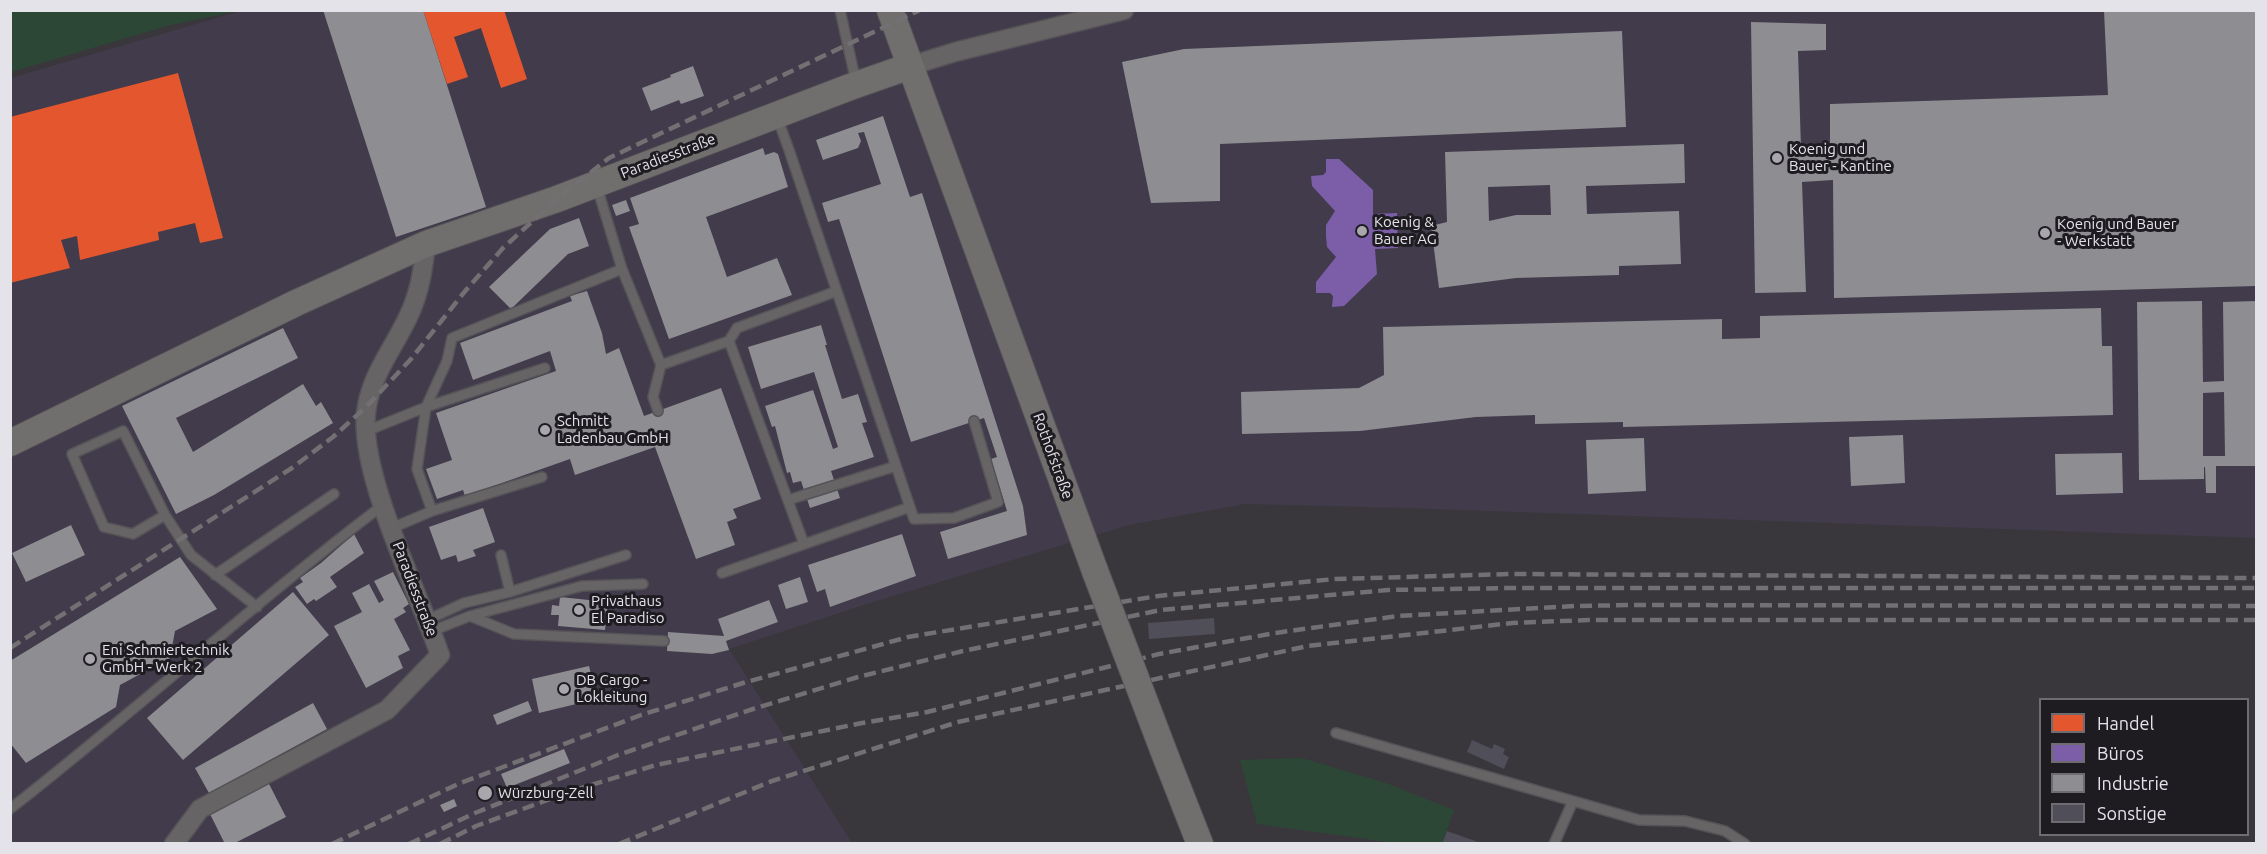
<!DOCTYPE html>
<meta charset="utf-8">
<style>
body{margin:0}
#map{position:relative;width:2267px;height:854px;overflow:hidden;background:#39373c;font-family:Ubuntu,sans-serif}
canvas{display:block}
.frame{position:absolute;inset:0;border:12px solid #e5e3ea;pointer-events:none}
.legend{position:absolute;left:2039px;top:698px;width:210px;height:138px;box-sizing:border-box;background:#1e1c21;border:2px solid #6e6c71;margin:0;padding:8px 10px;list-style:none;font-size:18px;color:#e5e3ea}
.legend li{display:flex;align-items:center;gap:12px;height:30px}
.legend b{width:30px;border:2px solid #6e6c71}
</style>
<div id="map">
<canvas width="2267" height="854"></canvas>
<div class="frame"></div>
<ul class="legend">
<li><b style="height:16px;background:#e4572e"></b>Handel</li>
<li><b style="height:16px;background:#7b5ea7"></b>Büros</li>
<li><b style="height:16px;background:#8d8d92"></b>Industrie</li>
<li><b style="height:16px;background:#504e58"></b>Sonstige</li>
</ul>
</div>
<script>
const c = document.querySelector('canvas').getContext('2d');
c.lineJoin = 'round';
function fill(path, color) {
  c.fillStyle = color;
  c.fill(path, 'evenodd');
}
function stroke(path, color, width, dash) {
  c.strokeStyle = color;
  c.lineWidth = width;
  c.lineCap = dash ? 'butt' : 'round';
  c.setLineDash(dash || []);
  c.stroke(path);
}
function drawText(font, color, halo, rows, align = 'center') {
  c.font = font + ' Ubuntu,sans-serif';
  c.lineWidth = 6;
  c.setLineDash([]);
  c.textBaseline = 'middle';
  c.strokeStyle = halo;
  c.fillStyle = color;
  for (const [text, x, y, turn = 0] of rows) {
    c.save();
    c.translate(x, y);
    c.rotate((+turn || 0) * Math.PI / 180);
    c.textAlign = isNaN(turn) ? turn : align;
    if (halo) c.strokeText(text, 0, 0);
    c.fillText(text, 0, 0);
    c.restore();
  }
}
fill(new Path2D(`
 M244,10L2256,11V538L1404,508L1245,504L1129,525L870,603L729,649L852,843L11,844V78Z`), '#413b4b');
fill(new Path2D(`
 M10,11L11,10L237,11L167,26L11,72Z
 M1302,758L1386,783L1454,810L1442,843H1395L1257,824L1240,760Z`), '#2d4737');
fill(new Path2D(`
 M423,10H450L451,12L504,10L527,79L501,88L481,28L454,37L468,77L447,84Z
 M178,73L223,238L200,243L195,223L158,232L159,240L80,260L77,236L61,240L70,268L10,283V117Z`), '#e4572e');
fill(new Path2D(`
 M1326,159H1339L1373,190V214L1397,213L1398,248L1375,249L1377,274L1344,306L1332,307L1333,296L1330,293H1316V282L1336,257L1327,247L1326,236V225L1335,211L1312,186L1311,176L1323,175L1326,172Z`), '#7b5ea7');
fill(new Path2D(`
 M323,10H423L486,207L396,237Z
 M2256,10V286L1834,298L1833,180L1802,182L1806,292L1755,293L1751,22L1826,24V50L1798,51L1801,149L1830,148V104L2108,95L2104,11Z
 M1622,31L1626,127L1220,144V201L1151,203L1122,62L1184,49Z
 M693,66L704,96L681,104L679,100L651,111L642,88L671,77L670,75Z
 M883,116L910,197L922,193L1023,506L1027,535L948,559L940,532L1007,511L991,459L997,457L984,418L911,442L839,219L828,222L822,203L881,184L864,132L858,133L861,141L858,148L823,160L816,140Z
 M1684,144L1685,183L1586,186L1587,214L1679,211L1681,264L1619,266V275L1516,278L1439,288L1431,226L1447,222L1445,152ZM1550,185L1551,215H1516L1489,221L1488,187Z
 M763,148L765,155L774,152L778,154L788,187L706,217L727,277L777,258L792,295L669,339L629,227L639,224L630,198Z
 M626,200L630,211L616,216L612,205Z
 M579,218L589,246L568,254L511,309L489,287L550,229Z
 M587,291L602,333L606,354L619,348L644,416L721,388L761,499L733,509L737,518L727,522L735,545L696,559L655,447L575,475L570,459L465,496L463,490L437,499L426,469L452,460L436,413L556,371L550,351L473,380L460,343L572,301L570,296Z
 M2202,301L2203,382L2224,381L2223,302L2256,301V466H2216V493H2206L2205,467H2204V479L2139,480L2137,302ZM2224,392L2225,456H2203V393Z
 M2101,308L2102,346H2112L2113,415L1623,427V422L1535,424V415L1476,417L1360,431L1242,434L1241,392L1359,388L1384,375L1383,327L1722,319V339L1760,338V316Z
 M821,325L827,345H825L842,399L858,394L867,422L862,423L874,457L831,471L840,498L810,508L801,481L793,483L790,472L787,473L775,426L772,427L765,406L813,390L833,449L838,447L814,372L761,389L748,347Z
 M283,328L298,358L176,418L193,452L303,384L316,406L321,402L333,423L214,495L176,514L122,406Z
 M1903,435L1905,483L1851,486L1849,437Z
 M1644,438L1646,491L1588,494L1586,440Z
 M2122,453L2123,493L2056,495L2055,454Z
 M483,508L495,542L473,550L476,556L458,562L456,555L441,560L429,527Z
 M71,525L85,555L26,582L12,553Z
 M354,534L364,553L330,577L337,587L316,601L314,599L307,604L295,587L303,582L300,578L321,563Z
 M902,534L916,576L830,607L825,589L817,592L808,565Z
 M180,557L217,609L175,631L170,658L120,685L116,707L26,763L10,743V661Z
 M393,572L409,604L403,608L406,612L394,619L410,650L398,656L403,668L366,688L334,626L362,612L352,593L369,584L379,603L384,600L374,581Z
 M800,577L808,602L786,609L778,585Z
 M293,592L329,635L183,760L147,718Z
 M560,597L608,602L605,630L558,626L559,615H551L552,605L559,606Z
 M769,600L778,622L726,641L729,650L712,654L667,651L668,632L724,636L718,619Z
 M589,666L597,699L539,713L532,679Z
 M528,701L532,711L497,725L493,715Z
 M313,703L327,729L209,793L195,768Z
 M564,749L570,763L507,788L501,774Z
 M267,780L286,817L233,844H225L208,810Z
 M454,799L457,806L444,812L440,805Z`), '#8d8d92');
fill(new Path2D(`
 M1214,618L1215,634L1149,639L1148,623Z
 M1472,740L1492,749L1494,744L1505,749L1503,754L1509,757L1504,769L1467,752Z
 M1447,831L1481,843V844H1442Z`), '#504e58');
const lane = new Path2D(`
 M840,10L856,82
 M777,117L789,150L914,519L954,518L998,502L974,421
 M597,187L622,269L661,365L653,397L658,411
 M729,341L804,544
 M661,365L729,341L737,328L837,291
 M364,432L426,407L545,368
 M542,477L432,511L417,469L426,407L447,361L452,338L622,269
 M788,500L896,466
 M165,515L133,534L104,527L72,454L123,431L165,515L191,555L257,607
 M392,528L432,511
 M501,555L510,592
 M722,573L910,507
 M215,575L334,494
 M470,616L514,634L664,641
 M427,620L464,603L510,592L626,555
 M432,631L470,616L582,586L643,584
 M1336,733L1573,801
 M10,809C137,710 255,602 383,505
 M1554,844L1573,801L1639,820L1685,821L1725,831L1745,844`);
const street = new Path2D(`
 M910,66L955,52L1124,10
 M174,844L200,809L387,710L440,655C419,593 355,467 367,406C373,372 395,346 409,315C420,292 423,269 426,244`);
const secondary = new Path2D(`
 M890,10L1095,571
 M10,443L296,303L426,244L557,199L850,87L910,66
 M1167,760L1200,844`);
stroke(lane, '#555357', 12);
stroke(street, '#555357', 21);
stroke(secondary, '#555357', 28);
stroke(lane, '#666465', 9);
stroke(street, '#666465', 18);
stroke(secondary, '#716e6e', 26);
stroke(new Path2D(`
 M10,648L292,468L333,437L366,407L411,359L466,290L503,248L557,199L609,158L920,10
 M332,844L458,784L641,715L743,683L908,637L1158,596L1335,579L1510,574L2256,578
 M409,844L475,813L618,755L753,709L858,677L963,651L1161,610L1388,590L1511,588H2256
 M440,844L476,826L575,790L656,765L862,723L927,712L1159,654L1275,633L1398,616L1574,606L1632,605L2256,606
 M619,844L772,781L958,722L1308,646L1512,623L1588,620H2256`), '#727072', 4.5, [12, 6]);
const secondaryBridge = new Path2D(`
 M1095,571L1167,760`);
stroke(secondaryBridge, '#555357', 28, []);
stroke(secondaryBridge, '#716e6e', 26);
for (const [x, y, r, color] of [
 [1777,158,6,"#a9a7ad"],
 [1362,231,6,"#a9a7ad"],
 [2045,233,6,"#a9a7ad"],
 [545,430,6,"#a9a7ad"],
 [579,610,6,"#a9a7ad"],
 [90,659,6,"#a9a7ad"],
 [564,689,6,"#a9a7ad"],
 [485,793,8,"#a9a7ad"]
]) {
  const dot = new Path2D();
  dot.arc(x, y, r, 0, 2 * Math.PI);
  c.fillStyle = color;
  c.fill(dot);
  stroke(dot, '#1e1c21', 2);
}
drawText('15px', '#e5e3ea', '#1e1c21', [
 ["Koenig und",1789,149],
 ["Bauer - Kantine",1789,166],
 ["Koenig &",1374,222],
 ["Bauer AG",1374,239],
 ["Koenig und Bauer",2057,224],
 ["- Werkstatt",2057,241],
 ["Schmitt",557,421],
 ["Ladenbau GmbH",557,438],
 ["Privathaus",591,601],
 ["El Paradiso",591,618],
 ["Eni Schmiertechnik",102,650],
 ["GmbH - Werk 2",102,667],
 ["DB Cargo -",576,680],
 ["Lokleitung",576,697],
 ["Würzburg-Zell",498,793]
], 'left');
drawText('15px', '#e5e3ea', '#1e1c21', [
 ["Paradiesstraße",668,156,-21],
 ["Rothofstraße",1053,456,70],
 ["Paradiesstraße",415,589,69]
]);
</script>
